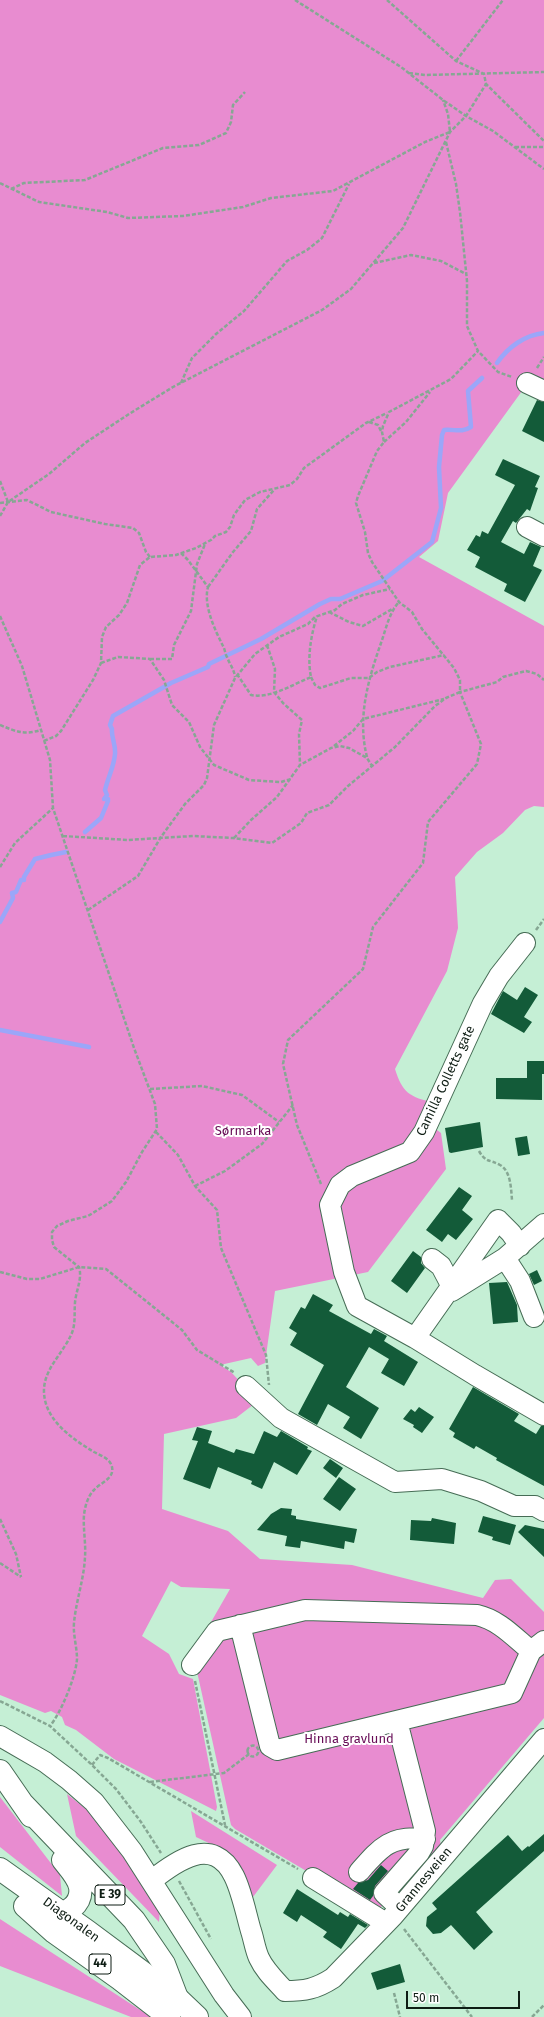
<!DOCTYPE html>
<meta charset="utf-8">
<style>
body{margin:0}
#map{position:relative;width:544px;height:2017px;overflow:hidden;background:#c5efd5;font-family:"Fira Sans",sans-serif}
canvas{display:block}
.scale{position:absolute;left:406px;top:1991px;width:114px;height:18px;box-sizing:border-box;border:2px solid #0e1d14;border-top:0;padding-left:5px;font-size:12px;line-height:14px;white-space:nowrap;color:#0e1d14;-webkit-text-stroke:3px #fff;paint-order:stroke}
</style>
<div id="map">
<canvas width="544" height="2017"></canvas>
<div class="scale">50 m</div>
</div>
<script>
const c = document.querySelector('canvas').getContext('2d');
c.lineJoin = 'round';
function fill(path, color) {
  c.fillStyle = color;
  c.fill(path, 'evenodd');
}
function stroke(path, color, width, dash) {
  c.strokeStyle = color;
  c.lineWidth = width;
  c.lineCap = dash ? 'butt' : 'round';
  c.setLineDash(dash || []);
  c.stroke(path);
}
function drawText(font, color, halo, rows, align = 'center') {
  c.font = font + ' "Fira Sans",sans-serif';
  c.lineWidth = 4;
  c.setLineDash([]);
  c.textBaseline = 'middle';
  c.strokeStyle = halo;
  c.fillStyle = color;
  for (const [text, x, y, turn = 0] of rows) {
    c.save();
    c.translate(x, y);
    c.rotate((+turn || 0) * Math.PI / 180);
    c.textAlign = isNaN(turn) ? turn : align;
    if (halo) c.strokeText(text, 0, 0);
    c.fillText(text, 0, 0);
    c.restore();
  }
}
fill(new Path2D(`
 M0,0H544V386L530,380L448,493L438,541L419,557L544,626V807L534,806L525,810L503,833L477,852L455,877L458,928L447,971L395,1069C402,1092 410,1098 434,1102L425,1121L441,1133L446,1169L368,1272L275,1291L265,1363L258,1366L251,1358L220,1365L231,1372L258,1401L236,1418L164,1434L162,1509L228,1531L260,1559L352,1565L483,1598L495,1580L511,1579L544,1612V1718L440,1840L441,1846L376,1912L235,1829L231,1825L196,1667L199,1643L230,1589L181,1587L171,1581L142,1636L169,1654L179,1674L193,1679L217,1807L216,1811L114,1759L76,1730L65,1725L62,1717L51,1711L45,1713L0,1695Z
 M67,1794L101,1821L160,1907L159,1922L76,1836Z
 M0,1797L60,1875L62,1896L0,1847Z
 M191,1811L277,1865L253,1897L230,1853L196,1837Z
 M0,1919L151,2017H131L0,1966Z`), '#e88cd0');
stroke(new Path2D(`
 M497,363C508,347 525,335 544,333
 M85,832L101,818L108,801V799H104L107,795L105,790C108,777 114,767 115,754C116,745 111,737 112,729L110,725L113,716L171,683L208,667L209,664L261,639L320,604L331,599H340L382,581L432,542L441,508L439,467L442,435L444,430C455,429 461,433 471,427L468,391L482,378
 M0,922L13,898L12,893L16,892L21,880H24V877L35,859C46,856 55,854 66,852
 M0,1030L89,1047`), '#9ba6f9', 4.5);
fill(new Path2D(`
 M537,400L544,402V442L522,431Z
 M503,459L540,476L535,487L538,488L530,511L527,509L516,523L513,521L501,542L524,554L530,542L541,547L533,566L542,570L525,602L504,591L507,584L475,567L480,557L467,550L476,535L480,537L482,531L488,534L515,485L495,475Z
 M525,987L538,995L524,1017L532,1022L524,1033L491,1014L503,991L517,1000Z
 M527,1061H544V1074H542V1100L496,1099V1078H527Z
 M480,1122L483,1147L451,1153L449,1152L445,1128Z
 M527,1136L530,1154L518,1156L515,1138Z
 M459,1187L472,1196L462,1210L473,1219L456,1240L448,1234L442,1242L426,1230Z
 M413,1251L421,1257V1263L425,1268L407,1293L391,1281Z
 M537,1270L542,1281L534,1285L529,1274Z
 M507,1282L517,1305L518,1322L493,1324L489,1283Z
 M313,1294L333,1305L329,1311L371,1334L374,1329L387,1336L384,1341L418,1362L404,1386L381,1373L389,1359L369,1347L346,1387L379,1408L361,1439L343,1428L350,1417L328,1404L317,1425L298,1414L324,1365L290,1345L297,1333L289,1328L301,1307L305,1309Z
 M473,1387L519,1414L514,1421L536,1434L541,1426H544V1486L496,1460L497,1458L476,1446L474,1449L453,1437L455,1433L449,1429Z
 M419,1407L434,1417L422,1433L413,1427L414,1425L403,1419L411,1409L415,1412Z
 M197,1427L212,1431L208,1443L234,1453L236,1449L254,1454L264,1431L277,1437L281,1431L308,1447L307,1449L312,1451L297,1475L274,1462L262,1489L251,1484L252,1481L218,1467L210,1489L183,1479L198,1441L192,1440Z
 M330,1459L343,1468L336,1478L323,1468Z
 M339,1477L356,1489L340,1511L323,1499Z
 M281,1508L292,1509L291,1515L296,1516V1519L357,1529L354,1543L345,1541L344,1549L301,1541L300,1548L285,1546L287,1536L257,1530L271,1514Z
 M483,1516L516,1525L510,1545L492,1540L493,1537L478,1532Z
 M432,1518L456,1523L454,1544L410,1540L411,1520L431,1521Z
 M525,1525L544,1529V1557L518,1532Z
 M544,1834V1851L476,1912L493,1932L474,1950L451,1925L441,1933L433,1934L426,1926L427,1917L437,1909L432,1903L508,1835L522,1851L528,1846L529,1847Z
 M381,1865L388,1871L375,1886L373,1896L370,1900L353,1889L358,1883L368,1880Z
 M297,1889L338,1915L340,1912L348,1917L350,1914L368,1925L365,1928L358,1924L341,1949L323,1937L327,1932L301,1915L297,1922L283,1913Z
 M400,1964L405,1982L377,1990L371,1973Z`), '#135b39');
const minor = new Path2D(`
 M527,383L544,391
 M527,527L544,536
 M525,943L499,976L483,1003L424,1132L410,1152L352,1176L340,1185L330,1205L344,1272L357,1306L415,1338L475,1375L544,1415
 M505,1258L520,1281L534,1317
 M432,1259L441,1266L451,1285
 M452,1291L505,1258L544,1224
 M415,1338L498,1220L511,1233L520,1246
 M246,1386L281,1418L395,1482L442,1479L481,1491L514,1506H535L544,1511
 M240,1625L270,1746L277,1750L512,1693L531,1651L544,1641
 M192,1665L217,1631L305,1610L477,1615C499,1620 514,1637 531,1651
 M397,1721L425,1831L423,1846L419,1853L384,1893L400,1908
 M0,1736L45,1762L69,1780L94,1802L132,1851L224,1995L241,2017
 M359,1872C380,1848 390,1835 425,1839
 M313,1878L386,1923
 M151,1881C176,1861 213,1834 234,1876C242,1892 246,1914 251,1931C254,1940 255,1949 259,1958C265,1971 275,1980 285,1991C305,1991 316,1989 333,1978L393,1916L544,1739`);
const major = new Path2D(`
 M0,1869L87,1931L177,1998L197,2017
 M25,1906L54,1932L120,1979L169,2017`);
const highway = new Path2D(`
 M0,1771L31,1816
 M23,1804L134,1920L164,1964L177,1998
 M31,1910C37,1911 43,1914 50,1915C66,1916 83,1904 80,1887C78,1877 69,1868 63,1860`);
stroke(minor, '#466c55', 22);
stroke(major, '#466c55', 24);
stroke(highway, '#466c55', 24);
stroke(new Path2D(`
 M295,0L401,67L443,100L466,116L493,131L544,169
 M387,0L456,61L484,74L486,84L544,141
 M456,61L503,0
 M409,73L425,75L544,72
 M446,142L456,184L460,212L467,281V326L478,351L498,372L512,377
 M515,147H544
 M0,183L39,202L107,212L128,218L183,216L243,207L271,198L333,191L425,142L450,132L448,114L443,100
 M11,189L24,183L85,180L163,148L199,145L226,133L231,122L233,105L245,92
 M374,263L411,255L441,261L464,273
 M537,368L544,357
 M181,383L192,358L216,334L244,311L287,261L307,250L322,238L349,184
 M369,422L378,425L381,431
 M384,442L406,422L430,392
 M0,481L8,502
 M0,503L27,500L51,512L105,524L133,528L139,533L146,552L150,557
 M0,516L8,502L49,474L85,443L129,414L173,387L322,310L351,289L403,228L450,132L466,116L486,84
 M181,553L188,560L208,587C203,605 215,630 223,646C225,649 225,654 227,657C230,665 234,669 235,677
 M208,587L233,552L251,531L257,509L274,490
 M329,612L349,622L363,626L394,608
 M0,616L22,666L50,760L53,808L134,1048L155,1104L157,1129L142,1152L126,1182L112,1201L88,1216L68,1221L57,1226L52,1232V1240L54,1247L79,1267C82,1277 78,1286 76,1296C73,1309 77,1323 71,1335C63,1353 45,1368 44,1389C43,1419 71,1438 94,1452C100,1455 108,1458 111,1464C117,1478 101,1482 94,1490C88,1496 85,1506 84,1515C83,1529 86,1543 85,1557C84,1579 76,1601 74,1623C73,1635 77,1647 77,1659C76,1676 61,1713 50,1726
 M267,645L275,669L274,692L283,703L302,720L299,734L300,765
 M150,659H172L174,645L191,611L197,564L205,544
 M101,663L118,657L150,659L164,680L172,705L189,722L200,747L214,765L249,780L281,782L291,779
 M237,674L251,695C270,699 294,684 311,677C307,658 311,635 317,616
 M311,677L315,685L320,688L351,678H369L377,672L390,667L444,655
 M0,725C17,732 24,735 41,730
 M44,741L56,736L61,731L93,680L101,663L102,637L106,627L119,615L127,603L140,565L150,557L176,555L196,548L211,540L215,536L226,532L230,527L234,515L245,500L260,492L290,485L297,479L304,468L366,423L387,413
 M334,746L353,731L363,719L444,699
 M367,757C357,718 368,680 381,643C386,629 389,613 399,602
 M63,836L127,840L193,836L233,838L272,843L301,823L307,813L329,805L348,786L395,747L435,706L446,698L460,692V680L454,668L422,629L412,612L399,602L372,562L368,553L365,532L356,503L358,496L377,451L384,442L382,432L383,426L389,412L451,379L478,351
 M234,838L251,820L277,797L300,765L331,748L340,746L349,748L367,758L372,766
 M0,867L15,843L53,808
 M88,910L138,876L161,837L185,804L204,785L207,778L214,725L235,678L255,654L279,637L308,624L315,617L335,610L342,604L363,595L390,589
 M536,930L544,919
 M150,1089L202,1086L242,1095L279,1122
 M156,1132L178,1155L195,1186L217,1210L221,1248L266,1355L269,1385
 M479,1151C486,1163 489,1159 500,1165C511,1171 511,1189 512,1200
 M321,1184L297,1125L283,1064L288,1040L363,969L373,927L423,863L428,822L477,764L481,744L460,692L497,682L503,677L526,671L537,674L544,680
 M195,1186L225,1171L262,1144L293,1105
 M0,1272L27,1279H40L79,1267L106,1269L182,1330L197,1350L235,1373
 M0,1519L16,1554L21,1577
 M0,1563L21,1577
 M195,1681L225,1825
 M0,1701L50,1726L92,1765L116,1789L141,1822L161,1853
 M247.5 1751a5.5 5.5 0 1 1 11 0a5.5 5.5 0 1 1-11 0Z
 M92,1765L100,1755L108,1758L298,1869
 M150,1782L224,1773L249,1754
 M179,1881L211,1939
 M404,1929L472,2017
 M394,1993L400,2017
 M532,2017L544,2005`), '#86a793', 2.5, [4, 2]);
stroke(minor, '#fff', 20);
stroke(major, '#fff', 22);
stroke(highway, '#fff', 22);
for (const [x, y, w] of [
 [110,1895,30],
 [100,1964,22]
]) {
  const box = new Path2D();
  box.roundRect(x - w / 2, y - 10, w, 20, 3);
  c.fillStyle = '#fff';
  c.fill(box);
  stroke(box, '#0e1d14', 1);
}
drawText('bold 12px', '#0e1d14', null, [
 ["E 39",110,1895],
 ["44",100,1964]
]);
drawText('13px', '#0e1d14', '#fff', [
 ["Camilla Colletts gate",446,1081,-65],
 ["Grannesveien",424,1880,-50],
 ["Diagonalen",71,1920,36]
]);
drawText('13px', '#670c56', '#fff', [
 ["Sørmarka",243,1131],
 ["Hinna gravlund",349,1739]
]);
</script>
